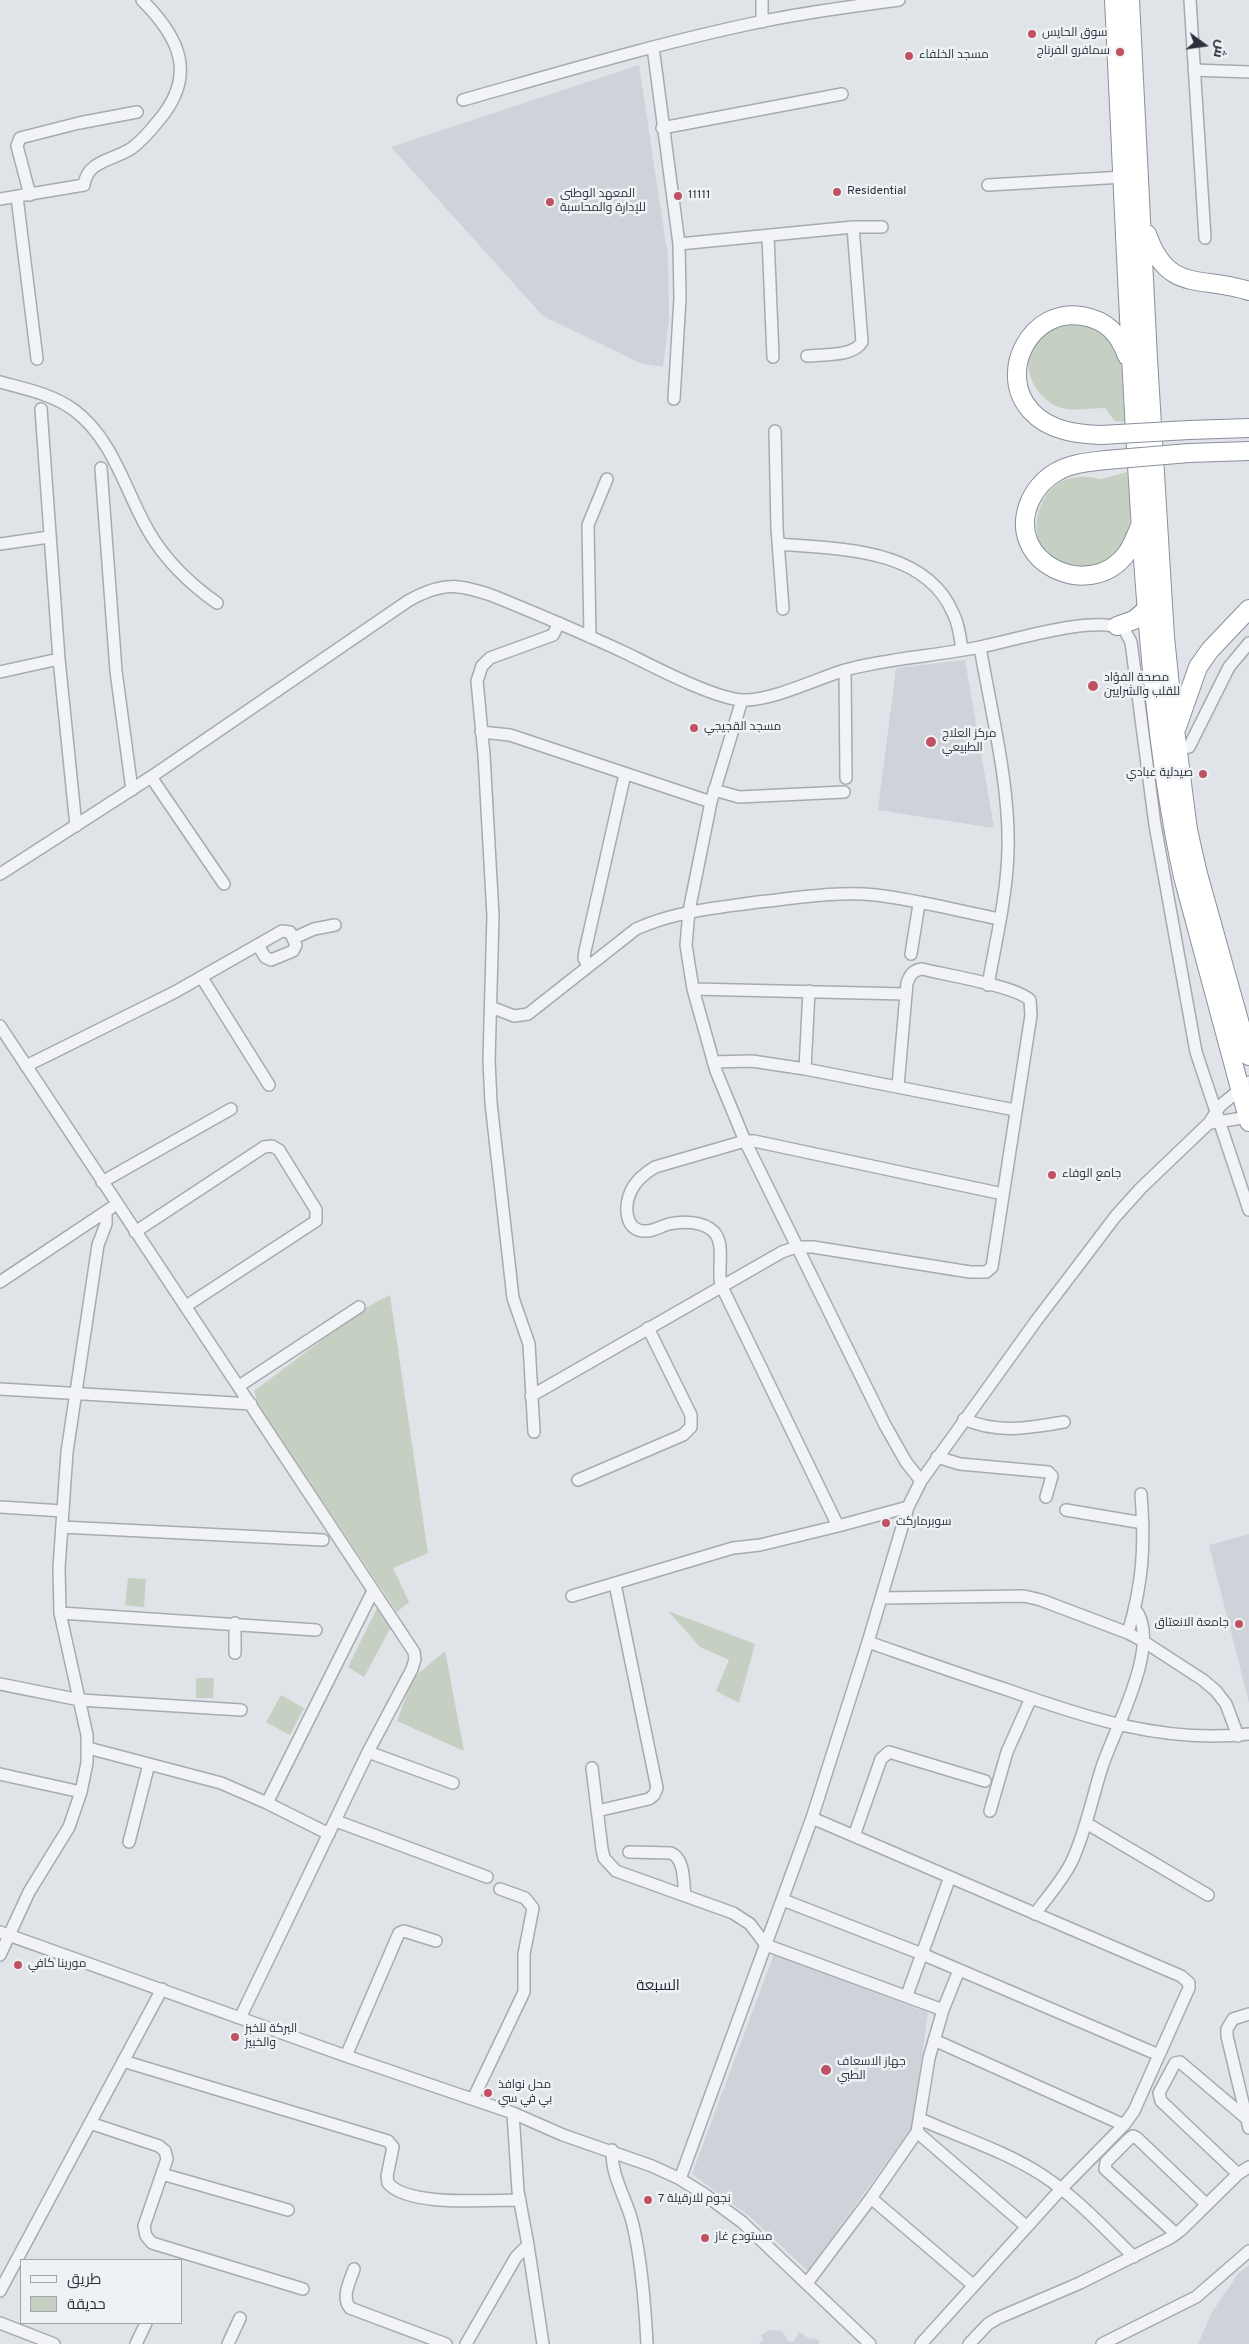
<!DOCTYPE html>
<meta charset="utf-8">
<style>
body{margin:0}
#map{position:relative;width:1249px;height:2344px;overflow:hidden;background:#e0e3e7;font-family:Overpass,Cairo,sans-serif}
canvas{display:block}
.legend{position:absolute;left:20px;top:2259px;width:162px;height:65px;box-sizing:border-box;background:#eff2f5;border:1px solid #a0a5ab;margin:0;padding:6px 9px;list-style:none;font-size:15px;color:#2a313d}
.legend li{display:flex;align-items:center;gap:10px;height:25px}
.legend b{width:25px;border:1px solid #a0a5ab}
.north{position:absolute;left:1179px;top:20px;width:50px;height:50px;-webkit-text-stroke:4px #eff2f5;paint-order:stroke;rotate:104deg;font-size:14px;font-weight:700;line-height:20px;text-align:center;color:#2a313d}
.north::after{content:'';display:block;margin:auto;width:18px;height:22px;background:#2a313d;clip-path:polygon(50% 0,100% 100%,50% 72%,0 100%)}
</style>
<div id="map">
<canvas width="1249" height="2344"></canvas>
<ul class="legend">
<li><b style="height:6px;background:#f2f3f6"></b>طريق</li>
<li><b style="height:14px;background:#c5d0c2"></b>حديقة</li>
</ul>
<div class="north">ش</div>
</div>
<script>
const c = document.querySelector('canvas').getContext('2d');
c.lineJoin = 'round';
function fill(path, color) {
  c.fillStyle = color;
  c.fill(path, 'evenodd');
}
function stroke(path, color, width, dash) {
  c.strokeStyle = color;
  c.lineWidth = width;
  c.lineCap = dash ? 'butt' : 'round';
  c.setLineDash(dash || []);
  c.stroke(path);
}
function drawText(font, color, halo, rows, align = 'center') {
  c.font = font + ' Overpass,Cairo,sans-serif';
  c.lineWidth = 5;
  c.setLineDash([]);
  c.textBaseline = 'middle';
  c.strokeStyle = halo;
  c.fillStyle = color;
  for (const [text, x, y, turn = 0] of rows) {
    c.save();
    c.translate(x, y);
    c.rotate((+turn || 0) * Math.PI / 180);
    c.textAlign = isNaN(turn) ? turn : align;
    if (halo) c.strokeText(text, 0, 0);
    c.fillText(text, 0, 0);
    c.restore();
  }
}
fill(new Path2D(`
 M639,65L668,257L669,319L663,367L640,363L543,316L391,147Z
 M965,660L994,828L878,810L896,668Z
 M1249,1534V1703L1209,1545Z
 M774,1954L928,2013L912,2127L808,2271L749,2216L692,2174Z
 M1249,2265V2344H1198L1211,2314L1238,2274Z
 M769,2330L782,2331L789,2342L794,2341L799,2332L811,2340L814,2338L820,2341L818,2344H758L763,2340L761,2335Z`), '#ced2d9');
fill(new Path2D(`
 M1067,319L1098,324L1120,349L1123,365L1126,422L1115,421L1105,408C1091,408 1072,412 1059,407C1032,397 1016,358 1040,335C1047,328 1059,324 1067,319Z
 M1127,472C1129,493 1133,517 1128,537C1126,542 1121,548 1117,552C1102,572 1073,575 1053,560C1027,542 1034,501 1057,484C1066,478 1079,476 1090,477C1094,477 1098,479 1101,479C1110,477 1119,474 1127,472Z
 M390,1295L428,1553L393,1568L409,1602L397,1612L258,1404L254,1391L362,1310Z
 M128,1578L146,1579L144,1607L125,1605Z
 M378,1606L391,1627L364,1677L348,1667Z
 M668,1611L755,1644L739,1703L716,1691L729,1660L700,1647Z
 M445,1651L464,1751L397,1721L413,1678Z
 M196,1678H214L213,1698H196Z
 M281,1695L304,1708L290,1735L266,1722Z`), '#c5d0c2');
const minor = new Path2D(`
 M1190,0L1205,238
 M762,22V0
 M653,47L679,244L680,298L674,399
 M1194,70L1249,72
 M463,100C562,72 662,42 764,21C808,12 853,6 899,0
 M662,128L842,94
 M988,185L1123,177
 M30,195L17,146L20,138L79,123L137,112
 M17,197L37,359
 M0,199L84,185C87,160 115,160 132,148C143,140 151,130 159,120C197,75 180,38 142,0
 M768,236L773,357
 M679,244L853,227H882
 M807,356C823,354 853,357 862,342L853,227
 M0,382C26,389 52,394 74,410C114,440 125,491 149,532C166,561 190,584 217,603
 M41,409L59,659L76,826
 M775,431L777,528L783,609
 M101,468L116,671L132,790
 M0,544L49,537
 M778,544C837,549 925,547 953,613C959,624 960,637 962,650
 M590,637L588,525L607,479
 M980,647C991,711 1010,786 1008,850C1007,895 996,940 988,985
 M845,670L846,778
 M0,672L59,659
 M742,700L711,802L689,911L686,945L693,989L716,1071L745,1141L885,1425L906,1462L921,1481
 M481,732L510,735L711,802
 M1178,750L1189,747L1229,667L1249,643
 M151,777L224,884
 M714,790L739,797L844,792
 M0,874L151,777L408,601C443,581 460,584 496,597C540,615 585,634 628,654C654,667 717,700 744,700C774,700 816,679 845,670C889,658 935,656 980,647C1016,640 1091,615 1124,629L1131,642L1155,825L1196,1052L1249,1210
 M294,938L314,929L335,925
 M911,954L919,904
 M588,966L584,958L585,951L625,774
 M202,978L269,1085
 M693,989L905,994
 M491,1007L514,1016L528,1014L636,929C675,911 717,908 758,902C797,898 837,891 876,895C918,900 959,911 1000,919
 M0,1026L414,1652L415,1659L412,1669L368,1752L240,2018
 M713,1062L752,1061L805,1069L1015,1110
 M26,1066L175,992L282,931L290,932L296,945L293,951L271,960L265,957L258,945
 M805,1069L809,991
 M1211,1123L1249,1117
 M102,1182L231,1109
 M135,1232L264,1147L272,1146L279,1150L316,1210V1221L186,1306
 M0,1282L111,1208
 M239,1386L359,1307
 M0,1389L251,1404
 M531,1396L782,1252L796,1247H813L970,1272H986L992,1267L1031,1015L1030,1000C1015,986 946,975 922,969C913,970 910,975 907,983L898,1086
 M964,1419C997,1434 1030,1428 1064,1422
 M534,1432L529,1344L513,1298L491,1103L489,1060L493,916L484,755L477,681L482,666L490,658L553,635L559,623
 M937,1457L960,1464L1048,1472L1052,1476L1046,1497
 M578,1480L683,1435L691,1427V1415L648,1328
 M0,1507L63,1511
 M1066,1510L1143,1523
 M838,1526L721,1285C717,1269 726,1243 713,1231C702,1221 682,1221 669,1224C661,1226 654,1231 647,1231C624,1233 624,1205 631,1191C636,1180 645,1173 655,1167L745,1141H754L1003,1194
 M62,1527L323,1540
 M572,1596L733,1548L760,1545L838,1526L908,1507
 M881,1598L1024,1596L1041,1600L1128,1633L1143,1641L1203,1680L1216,1691L1226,1704L1238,1736
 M60,1613L316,1630
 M1128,1633C1143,1582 1145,1547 1141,1494
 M868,1642C914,1658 959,1674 1005,1689C1084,1717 1164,1744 1249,1734
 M235,1653V1623
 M0,1684L80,1700L241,1710
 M88,1748L221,1783L267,1803L329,1834
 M368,1752L453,1783
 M592,1768L602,1849L604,1858L616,1871L733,1913L750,1924L766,1945L943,2010
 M0,1774L81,1792
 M267,1803L373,1591
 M597,1811L649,1799L654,1795L657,1788L615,1584
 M990,1811L1007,1752L1031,1698
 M812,1818L1181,1976L1189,1983V1988L1134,2111L1124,2125L1061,2189L921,2344
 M336,1821L487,1877
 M1086,1823L1208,1895
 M854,1836L881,1759L889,1752L985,1781
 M129,1842L149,1764
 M629,1852L671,1853C685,1859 683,1881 685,1895
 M783,1900L922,1954L1159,2055
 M1035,1914C1047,1897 1063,1880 1072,1861C1086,1831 1092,1798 1102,1767C1114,1730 1163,1643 1135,1609
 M0,1932L346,2056L513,2113L563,2135L652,2166L680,2179L704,2194L742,2222L870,2344
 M0,1955L29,1892L69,1827L81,1792L87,1763V1735L60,1613L59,1568L67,1452L98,1245L106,1224V1212
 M907,1995L950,1877
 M1249,2014L1233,2019L1227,2029V2036L1249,2128
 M934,2040L1124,2125
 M346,2056L399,1933L404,1931L436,1941
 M123,2061L388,2141L393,2147L387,2176L388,2183C407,2207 490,2200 520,2200
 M473,2099L524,1992V1954L533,1908L525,1898L500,1889
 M920,2119C960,2137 1005,2151 1042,2175C1076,2197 1105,2229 1134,2257
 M90,2123L159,2146L165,2151L167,2159L144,2226L146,2236L152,2243L303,2289
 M917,2132L1027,2227
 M612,2150C611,2177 627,2199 633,2225C642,2263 645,2305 647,2344
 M162,2174L288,2210
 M1238,2174L1161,2101L1159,2093L1175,2063L1180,2062L1246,2118
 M680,2179L812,1818L868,1642L908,1507L921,1481L1036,1321L1115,1217L1141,1188L1209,1123L1220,1106L1249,1082
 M871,2198L973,2285
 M1176,2234L1105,2169L1106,2162L1129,2139L1133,2136L1137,2138L1207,2205
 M528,2245L543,2344
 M354,2269C350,2281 341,2297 350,2308L446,2344
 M807,2283L871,2198L917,2132L929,2058L943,2010L959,1970
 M0,2291L162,1989
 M0,2323L54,2344
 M136,2344L146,2323
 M228,2344L240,2318
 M466,2344L516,2257L528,2245L518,2191L513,2113
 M969,2344L988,2324L998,2318L1080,2283L1170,2238L1181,2230L1238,2174L1249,2167
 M1102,2344L1196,2297L1249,2251`);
const highway = new Path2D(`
 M1114,0C1122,161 1128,321 1138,482C1146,613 1155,748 1183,877L1249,1122
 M1130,0L1148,359L1165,637L1172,706L1188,830L1198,874L1249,1056
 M1147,234C1168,294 1200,275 1249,291
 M1189,430L1249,428
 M1101,435C1077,434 1049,431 1031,411C996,373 1031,307 1082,316C1107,320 1119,334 1127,356
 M1189,453L1249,451
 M1106,460C1090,462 1072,463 1058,471C1045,478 1036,488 1030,501C1003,563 1091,603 1127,553C1132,546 1136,535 1140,526
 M1117,626L1134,620L1147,609
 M1177,727L1198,667L1210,650L1249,609`);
stroke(minor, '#a6aab1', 14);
stroke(highway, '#89909c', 20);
stroke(minor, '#f2f3f6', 11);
stroke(highway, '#fff', 18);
const highwayBridge = new Path2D(`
 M1101,435L1189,430
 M1106,460L1189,453`);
stroke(highwayBridge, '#89909c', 20, []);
stroke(highwayBridge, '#fff', 18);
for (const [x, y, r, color] of [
 [1032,34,5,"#c05162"],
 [1120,52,5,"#c05162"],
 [909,56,5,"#c05162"],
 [837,192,5,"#c05162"],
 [678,196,5,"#c05162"],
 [550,202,5,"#c05162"],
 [1093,686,6,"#c05162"],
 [694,728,5,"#c05162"],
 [931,742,6,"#c05162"],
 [1203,774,5,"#c05162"],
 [1052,1175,5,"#c05162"],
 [886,1523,5,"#c05162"],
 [1239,1624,5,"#c05162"],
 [18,1965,5,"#c05162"],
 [235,2037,5,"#c05162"],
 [826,2070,6,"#c05162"],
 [488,2093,5,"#c05162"],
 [648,2200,5,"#c05162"],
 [705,2238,5,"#c05162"]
]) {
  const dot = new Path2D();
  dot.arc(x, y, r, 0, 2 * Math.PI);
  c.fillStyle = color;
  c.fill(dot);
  stroke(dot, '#eff2f5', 2);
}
drawText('12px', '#2a313d', '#eff2f5', [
 ["سوق الحايس",1042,34],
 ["سمافرو الفرناج",1110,52,"right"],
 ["مسجد الخلفاء",919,56],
 ["Residential",847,192],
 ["المعهد الوطني",560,195],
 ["للإدارة والمحاسبة",560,209],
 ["11111",688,196],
 ["مصحة الفؤاد",1104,679],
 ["للقلب والشرايين",1104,693],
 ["مسجد القجيجي",704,728],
 ["مركز العلاج",942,735],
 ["الطبيعي",942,749],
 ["صيدلية عبادي",1193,774,"right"],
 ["جامع الوفاء",1062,1175],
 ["سوبرماركت",896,1523],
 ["جامعة الانعتاق",1229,1624,"right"],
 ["مورينا كافي",28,1965],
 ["البركة للخبز",245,2030],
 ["والخبيز",245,2044],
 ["جهاز الاسعاف",837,2063],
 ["الطبي",837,2077],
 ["محل نوافذ",498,2086],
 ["بي في سي",498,2100],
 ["7 نجوم للارقيلة",658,2200],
 ["مستودع غاز",715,2238]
], 'left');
drawText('15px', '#1c222e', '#eff2f5', [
 ["السبعة",658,1987]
]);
</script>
